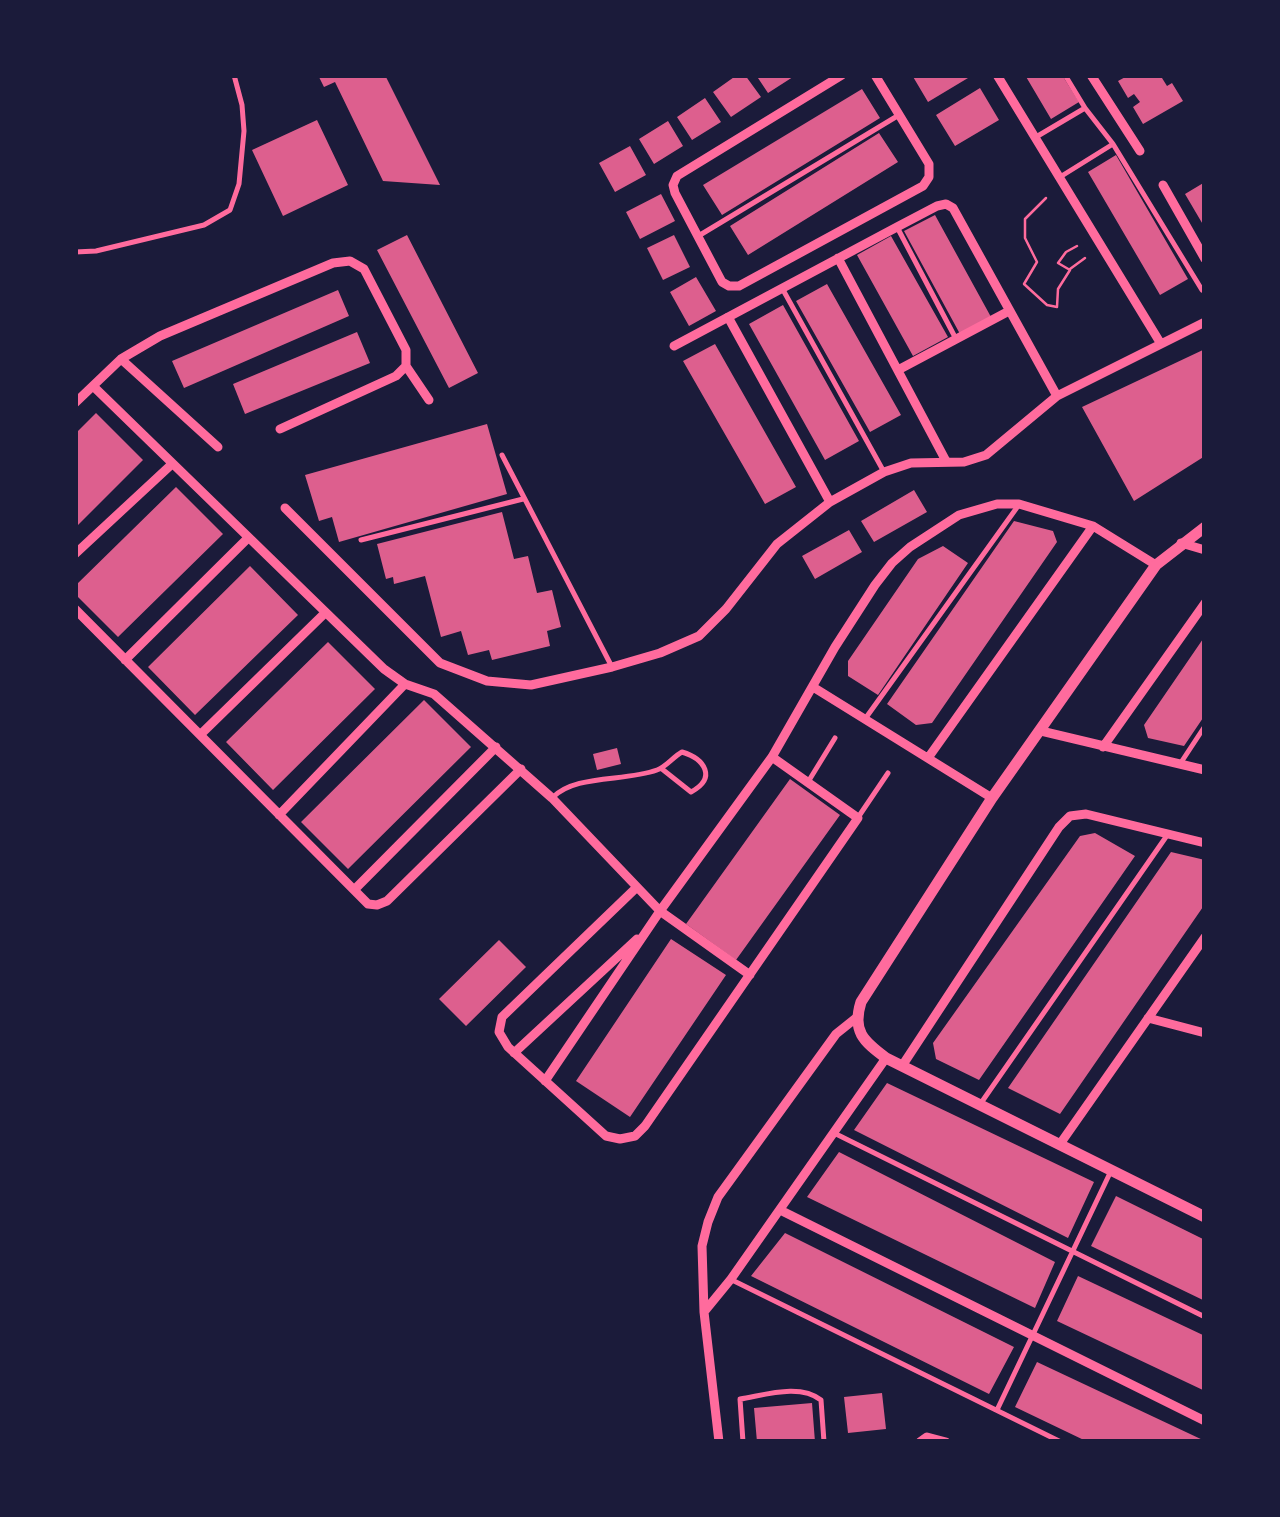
<!DOCTYPE html>
<style>
body{margin:0}
#map{position:relative;width:1280px;height:1517px;overflow:hidden;background:#1b1b3a;font-family:"Space Grotesk",sans-serif}
canvas{display:block}
.frame{position:absolute;inset:0;border:78px solid #1b1b3a;pointer-events:none}
</style>
<div id="map">
<canvas width="1280" height="1517"></canvas>
<div class="frame"></div>
</div>
<script>
const c = document.querySelector('canvas').getContext('2d');
c.lineJoin = 'round';
function fill(path, color) {
  c.fillStyle = color;
  c.fill(path, 'evenodd');
}
function stroke(path, color, width, dash) {
  c.strokeStyle = color;
  c.lineWidth = width;
  c.lineCap = dash ? 'butt' : 'round';
  c.setLineDash(dash || []);
  c.stroke(path);
}
fill(new Path2D(`
 M318,75H385L440,185L383,181L335,82L324,87Z
 M737,75H745L761,97L731,117L713,92Z
 M756,75H796L768,93Z
 M912,75H973L928,102Z
 M1025,75H1062L1079,102L1051,119Z
 M1129,75H1166L1162,78L1167,86L1172,83L1183,101L1143,124L1133,107L1140,102L1134,94L1128,98L1118,81Z
 M980,88L999,120L955,146L936,115Z
 M862,89L880,118L722,215L703,185Z
 M705,98L721,122L692,140L677,117Z
 M317,120L348,185L283,216L252,150Z
 M668,121L683,146L654,164L639,139Z
 M879,133L898,162L748,255L730,226Z
 M630,146L646,175L615,192L599,163Z
 M1116,155L1188,279L1160,295L1088,172Z
 M1205,182V228L1185,194Z
 M661,194L675,221L640,239L626,212Z
 M935,215L991,317L960,334L904,231Z
 M407,235L478,373L449,388L377,250Z
 M674,235L690,267L663,280L647,248Z
 M891,236L948,337L913,356L857,255Z
 M696,277L716,311L689,326L670,292Z
 M827,284L901,415L870,432L796,301Z
 M338,290L349,316L184,388L172,361Z
 M783,305L859,441L825,460L749,324Z
 M357,332L370,363L245,414L233,384Z
 M715,344L796,487L765,504L683,361Z
 M1205,349V456L1134,501L1082,407Z
 M96,413L143,460L75,528V434Z
 M487,424L507,494L339,542L332,517L319,521L305,475Z
 M176,487L223,534L118,637L75,594V586Z
 M914,490L927,512L874,542L861,521Z
 M502,512L514,559L528,556L537,593L552,590L561,627L547,631L550,646L492,660L489,650L468,655L461,631L441,637L425,576L394,584L393,577L386,579L377,544Z
 M1014,521L1053,531L1057,542L932,723L916,725L887,704Z
 M849,530L862,552L815,579L802,556Z
 M943,546L968,563L878,695L848,676V661L918,559Z
 M250,566L298,615L195,715L148,667Z
 M1205,636V715L1184,746L1148,738L1144,725Z
 M328,642L375,689L273,790L226,742Z
 M424,700L471,747L348,869L301,822Z
 M617,748L621,764L597,770L593,754Z
 M790,779L840,815L736,960L686,924Z
 M1095,833L1135,856L979,1080L936,1059L933,1043L1080,836Z
 M1171,852L1205,860V904L1060,1114L1008,1088Z
 M671,939L726,975L630,1117L576,1081Z
 M499,940L526,967L466,1026L439,999Z
 M887,1083L1094,1182L1068,1238L854,1130Z
 M839,1152L1055,1262L1035,1308L807,1197Z
 M1116,1196L1205,1240V1301L1091,1246Z
 M785,1233L1014,1347L989,1394L751,1276Z
 M1078,1276L1205,1336V1391L1057,1321Z
 M1037,1362L1205,1441V1442H1088L1015,1407Z
 M882,1393L886,1429L848,1433L844,1397Z
 M812,1403L815,1442H757L754,1408Z`), '#dd5f8e');
stroke(new Path2D(`
 M1046,198L1025,219V238L1037,262L1024,284L1047,305L1057,307L1058,289L1070,270L1058,263L1066,252L1077,246
 M1070,269L1085,258`), '#ff6b9d', 2.5);
stroke(new Path2D(`
 M1065,75L1085,108L1113,144L1202,290
 M1036,137L1085,108
 M1060,177L1113,144
 M897,227L956,339
 M700,235L899,115
 M75,252L96,251L204,225L230,210L239,184L244,131L242,105L234,75
 M782,288L884,472
 M502,455L612,667
 M361,540L523,499
 M865,719L1018,506
 M1180,764L1205,726
 M808,782L835,738
 M552,798C575,774 624,782 657,770C666,767 673,757 682,752C705,759 717,778 691,792L662,769
 M859,816L888,773
 M981,1103L1168,834
 M834,1133L1205,1317
 M732,1280L1061,1442
 M997,1410L1110,1173
 M743,1442L740,1399C765,1395 800,1383 821,1400L824,1442`), '#ff6b9d', 5);
stroke(new Path2D(`
 M842,75L677,176L673,185L675,193L722,282L729,286H739L923,186L929,177V164L875,75
 M997,75L1161,344
 M1091,75L1140,151
 M1163,185L1205,259
 M838,258L946,461
 M728,317L830,502
 M674,346L897,227L937,206L946,204L953,208L1057,396
 M121,359L218,447
 M406,366L429,400
 M898,370L1009,311
 M93,386L384,669L405,684L434,694L552,798L660,911L750,975
 M75,403L121,359L160,336L333,263L350,261L364,269L406,350V366
 M280,429L396,376L406,366
 M285,508L440,663L487,681L531,685L612,667L660,653L699,636L726,609L777,544L830,502L884,472L911,463L964,462L986,455L1057,396L1205,322
 M1181,543L1205,550
 M75,554L172,464
 M75,609L368,904L377,905L387,901L521,769
 M125,660L248,538
 M813,687L992,798
 M1041,731L1205,770
 M201,734L325,613
 M1103,747L1205,603
 M928,758L1093,526
 M279,815L405,684
 M637,887L502,1017L499,1032L508,1047L606,1136L620,1139L635,1136L645,1126L858,818L772,757
 M354,890L496,747
 M1148,1018L1205,1033
 M514,1053L637,939
 M902,1066L1059,827L1070,816L1086,814L1205,843
 M545,1081L660,911L772,757L835,647L875,585L892,563L910,547L959,515L997,504H1019L1093,526L1156,565
 M1060,1144L1205,937
 M780,1210L1205,1421
 M704,1312L731,1279L886,1058
 M719,1442L704,1312L702,1246L708,1222L718,1197L836,1034L856,1018
 M920,1442L927,1437L946,1442`), '#ff6b9d', 9);
stroke(new Path2D(`
 M1205,527L1156,565L992,798L861,1002C852,1031 863,1041 886,1058L1205,1217`), '#ff6b9d', 11);
</script>
